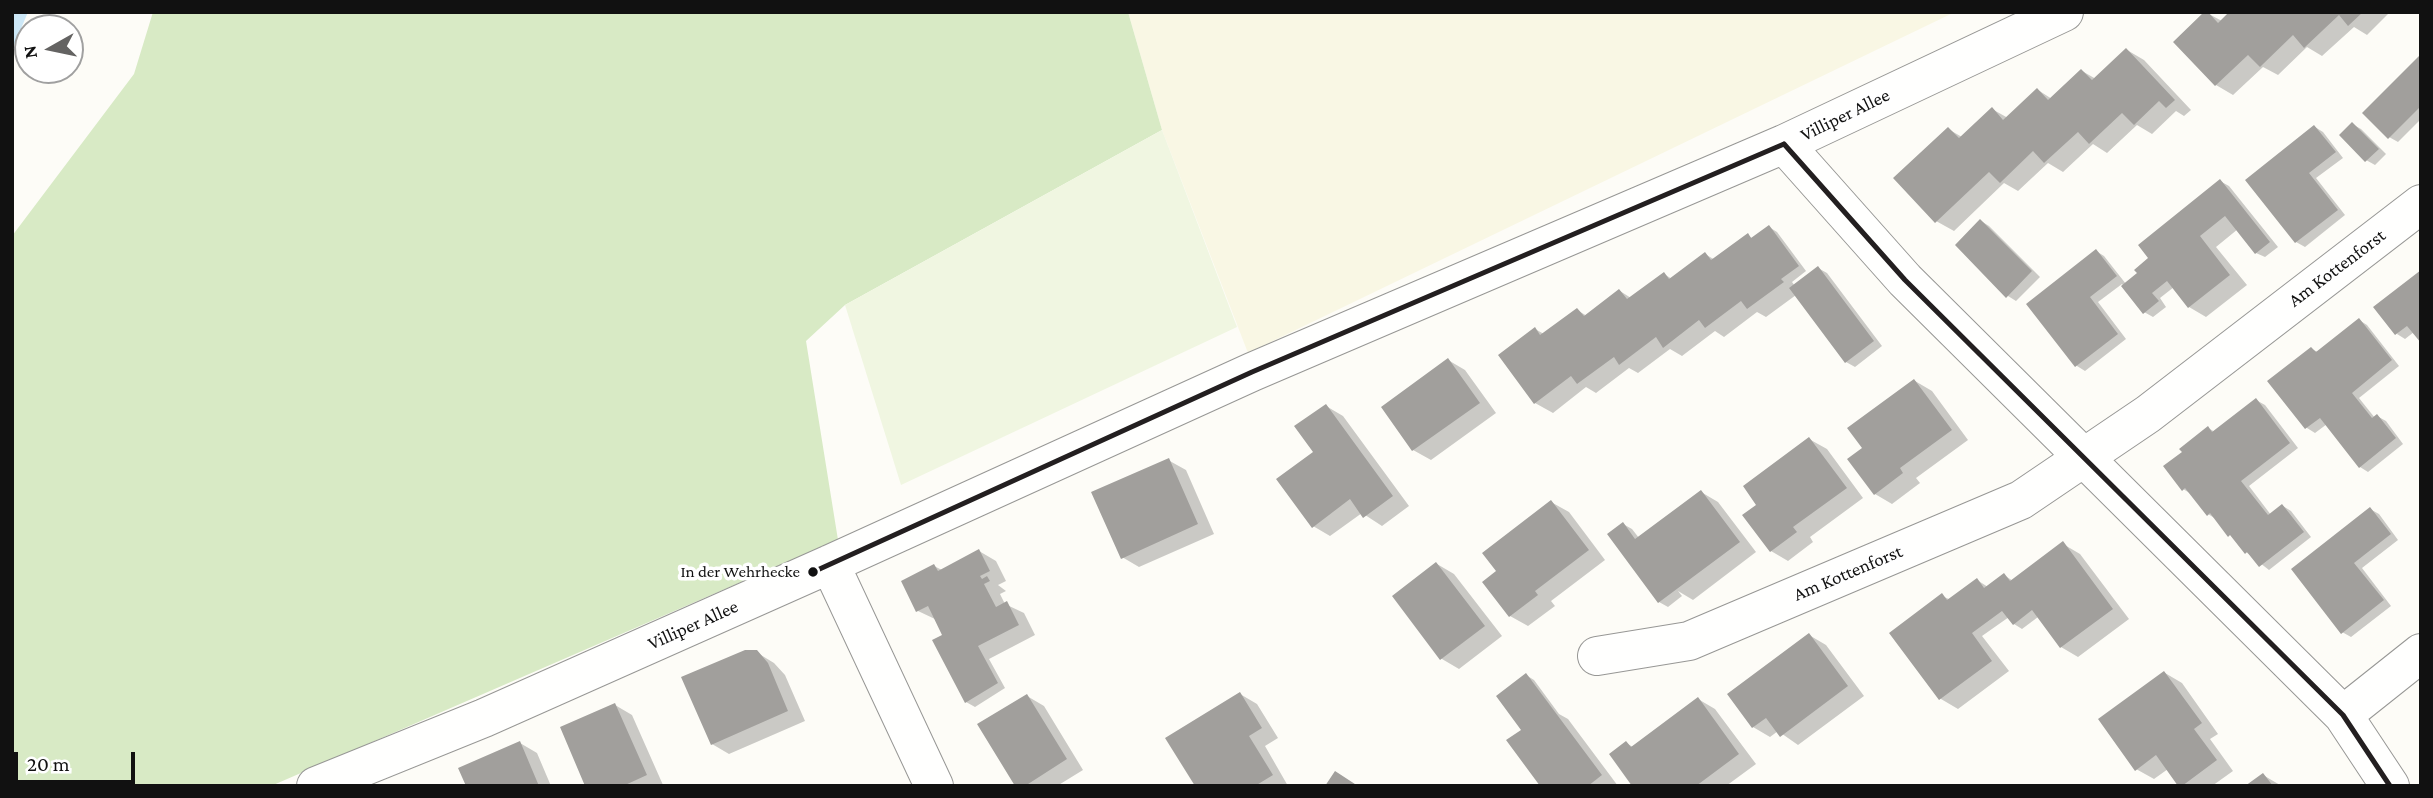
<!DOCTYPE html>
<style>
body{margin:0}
#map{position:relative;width:2433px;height:798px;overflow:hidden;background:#fdfcf7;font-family:"Crimson Pro",serif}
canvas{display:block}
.frame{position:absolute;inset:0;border:14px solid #111;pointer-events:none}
.north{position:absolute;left:14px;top:14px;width:70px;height:70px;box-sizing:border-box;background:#fff;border:2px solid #a0a0a0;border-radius:50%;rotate:261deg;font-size:19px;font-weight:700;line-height:28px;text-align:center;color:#111}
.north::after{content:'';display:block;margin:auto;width:24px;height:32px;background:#646362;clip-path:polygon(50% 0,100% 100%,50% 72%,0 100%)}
.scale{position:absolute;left:14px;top:752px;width:121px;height:32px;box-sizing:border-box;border:4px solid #111;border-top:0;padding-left:9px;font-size:21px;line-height:24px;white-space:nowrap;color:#111;-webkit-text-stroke:5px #fff;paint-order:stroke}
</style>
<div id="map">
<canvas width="2433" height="798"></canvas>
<div class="frame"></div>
<div class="north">N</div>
<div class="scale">20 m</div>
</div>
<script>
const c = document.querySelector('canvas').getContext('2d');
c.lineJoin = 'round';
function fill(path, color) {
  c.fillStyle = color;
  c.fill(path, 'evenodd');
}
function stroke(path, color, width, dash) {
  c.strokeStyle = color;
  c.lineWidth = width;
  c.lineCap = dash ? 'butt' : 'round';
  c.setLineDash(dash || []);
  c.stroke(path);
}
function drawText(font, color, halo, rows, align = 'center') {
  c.font = font + ' "Crimson Pro",serif';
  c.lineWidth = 7;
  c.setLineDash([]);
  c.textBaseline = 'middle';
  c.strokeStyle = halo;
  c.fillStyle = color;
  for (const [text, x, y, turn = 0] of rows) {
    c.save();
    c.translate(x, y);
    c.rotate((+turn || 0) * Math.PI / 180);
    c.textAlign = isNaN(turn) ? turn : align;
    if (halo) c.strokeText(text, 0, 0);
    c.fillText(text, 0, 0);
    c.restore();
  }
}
fill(new Path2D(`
 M1128,12H1955L1248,353L1162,130Z`), '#f9f7e4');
fill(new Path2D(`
 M153,12H1128L1162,130L845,305L806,341L838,540L271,786H12V236L134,74Z`), '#d8eac5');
fill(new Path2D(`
 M1162,130L1237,327L901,485L845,305Z`), '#f0f6e1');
fill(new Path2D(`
 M12,12H28L12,50Z`), '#cde8f7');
fill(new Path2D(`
 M2232,12H2390L2367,35L2354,27L2322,56L2307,47L2278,75L2263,67L2233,95L2216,85L2207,13L2222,21Z
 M2127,50L2144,60L2191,110L2184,116L2176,111L2152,134L2137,125L2107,153L2093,144L2063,172L2048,163L2018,191L2004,183L1954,231L1936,221L1948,129L1962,137L1992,109L2008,118L2038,90L2052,99L2082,71L2096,79Z
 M2421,57V119L2398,142L2389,137Z
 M2352,124L2361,129L2386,154L2375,165L2366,160Z
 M2315,127L2323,132L2343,158L2316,178L2345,215L2305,247L2296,242Z
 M2220,181L2229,186L2278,247L2265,257L2256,253L2238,229L2216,247L2247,285L2206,317L2189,307L2174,287L2160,298L2166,307L2153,317L2144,312L2122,284L2098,302L2126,339L2085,371L2077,366L2028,304L2096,251L2104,256L2126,284L2139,274L2148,260Z
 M1981,221L1989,226L2040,277L2016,301L2008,296Z
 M1769,227L1777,232L1806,271L1792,282L1795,286L1818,268L1827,273L1882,346L1855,367L1846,362L1796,295L1766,317L1757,312L1724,337L1715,331L1682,356L1670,349L1638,373L1629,368L1596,393L1586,387L1553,413L1535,403V329L1544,334L1577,310L1587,316L1620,291L1631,298L1664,274L1672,279L1705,254L1715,260L1748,235L1753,239Z
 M2421,272L2414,332L2405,339L2397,334Z
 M2359,320L2367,325L2399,366L2359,398L2375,418L2377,416L2386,421L2403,444L2368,472L2360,467L2327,424L2315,433L2307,428L2270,382L2311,349L2318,352Z
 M1448,360L1465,370L1496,413L1431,460L1413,450L1383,407Z
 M1915,381L1932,391L1968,440L1916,478L1920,483L1892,504L1875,494L1864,448Z
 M2256,400L2265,405L2298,448L2249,486L2271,515L2283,506L2291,511L2311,537L2269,570L2246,552L2216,519L2208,514L2193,495L2183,489L2184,452L2208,428L2215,432Z
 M1326,406L1343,416L1409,506L1382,526L1362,513L1330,536L1313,526L1315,453Z
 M1809,439L1827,449L1863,498L1810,537L1813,542L1788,561L1771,551Z
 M1168,460L1186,470L1214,534L1139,567L1122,557Z
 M1701,492L1718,502L1756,552L1693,600L1678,591L1682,596L1668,607L1659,602L1623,524L1632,529L1639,538Z
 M1551,502L1569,512L1605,560L1551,601L1555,606L1528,626L1510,616L1498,571Z
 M2370,509L2379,514L2398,540L2362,568L2391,606L2351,637L2342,632L2293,570Z
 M2063,544L2080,554L2129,619L2078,657L2061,647L2038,617L2022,629L2014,624L2009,617L1982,636L2009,671L1958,709L1941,699L1892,633L1942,596L1951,600L1977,580L1988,587L2004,575L2013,581Z
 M979,551L996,561L1006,581L998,585L1006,591L1000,594L1005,604L1024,613L1035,635L989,659L1005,688L975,707L966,702L945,635L937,620L918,611L934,566L942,570Z
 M1437,564L1454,574L1502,636L1459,669L1442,659L1394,597Z
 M1809,635L1826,645L1864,696L1798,745L1778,731L1770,737L1753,727Z
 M756,652L774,663L785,675L805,721L729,754L712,744Z
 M2165,673L2182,683L2218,734L2210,739L2233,771L2212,786H2180L2168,769L2154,779L2136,769Z
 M1526,675L1534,680L1559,714L1568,719L1618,786H1542L1523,730Z
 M1240,694L1257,704L1278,738L1265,746L1288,786H1197Z
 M1027,696L1044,706L1083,770L1057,786H1018Z
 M1698,699L1715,709L1756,764L1726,786H1634L1626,743L1633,747Z
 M615,705L632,715L663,785L587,786Z
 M520,743L537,753L551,786H468Z
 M2263,775L2280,785L2281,786H2248Z`), '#0003');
fill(new Path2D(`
 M2204,12H2208L2218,23L2229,12H2363L2348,26L2339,15L2304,48L2293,35L2260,67L2248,55L2215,86L2173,42Z
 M2126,48L2175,100L2166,108L2159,101L2134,125L2122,113L2089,144L2078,132L2044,163L2033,151L2000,183L1989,172L1935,223L1893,178L1948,127L1959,138L1992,107L2003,120L2037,88L2048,100L2081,69L2092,80Z
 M2421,54V106L2388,139L2362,113Z
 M2352,122L2379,149L2365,162L2339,135Z
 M2314,125L2336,152L2309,173L2338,210L2295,243L2245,180Z
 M2220,179L2270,242L2255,254L2225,216L2200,236L2230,275L2188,308L2167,281L2152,293L2159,301L2143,314L2121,286L2137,273L2134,270L2148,258L2138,245Z
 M1980,219L2032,271L2006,298L1955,245Z
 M1769,225L1799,266L1781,279L1784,282L1747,309L1741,301L1705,328L1699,320L1663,348L1656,337L1619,365L1614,357L1577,384L1571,376L1534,404L1498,355L1535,327L1540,335L1577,308L1584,316L1619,289L1627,299L1664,272L1669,279L1705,252L1711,260L1748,233L1751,238Z
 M2096,249L2117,276L2090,297L2118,334L2075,367L2026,304Z
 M1818,266L1874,341L1845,363L1789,288Z
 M2421,270V343L2407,326L2395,335L2373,307Z
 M2359,318L2392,360L2352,393L2372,418L2377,414L2396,438L2359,468L2320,418L2305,429L2267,381L2311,347L2316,352Z
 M1448,358L1480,403L1412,451L1381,407Z
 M1914,379L1952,430L1900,468L1903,473L1874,495L1847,459L1862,448L1847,428Z
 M2256,398L2290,443L2241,481L2268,515L2282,504L2304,532L2259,567L2247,552L2245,554L2230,535L2228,537L2210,513L2207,516L2185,488L2182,491L2163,466L2182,452L2179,449L2208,426L2212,432Z
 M1326,404L1393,496L1363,518L1350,499L1312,528L1276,479L1313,452L1294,426Z
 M1809,437L1847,488L1793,527L1797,532L1770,552L1742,515L1756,505L1743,486Z
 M1169,458L1198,524L1121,559L1091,492Z
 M1701,490L1740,542L1658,603L1607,534L1623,522L1635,539Z
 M1551,500L1589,550L1535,591L1538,595L1509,617L1482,582L1496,571L1482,553Z
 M2370,507L2391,534L2354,563L2384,600L2341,634L2291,569Z
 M2063,541L2113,609L2060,648L2032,610L2013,625L2002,611L1972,633L1992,661L1939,700L1889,633L1942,593L1947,600L1977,578L1984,588L2004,573L2010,581Z
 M979,549L990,571L980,576L982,579L987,576L990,581L984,584L996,607L1007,601L1019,625L978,646L998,683L965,703L932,640L942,635L928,606L916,612L901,581L934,564L938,571Z
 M1436,562L1485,626L1440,660L1392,596Z
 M1809,633L1848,686L1780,737L1766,718L1752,728L1727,694Z
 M745,650H757L768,663L788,711L711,745L681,677Z
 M2164,671L2202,723L2194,729L2217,760L2182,786H2178L2156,755L2135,771L2098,719Z
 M1526,673L1602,775L1588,786H1540L1506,740L1521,730L1496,696Z
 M1240,692L1262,728L1249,736L1273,775L1255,786H1195L1165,738Z
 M1027,694L1067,759L1025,786H1015L977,724Z
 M1698,697L1739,754L1696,786H1632L1609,754L1626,741L1631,747Z
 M615,703L647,775L623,786H585L560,727Z
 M520,741L539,786H466L458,768Z
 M1335,771L1358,786H1325Z
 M2263,773L2273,786H2245Z`), '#a19f9c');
const minor = new Path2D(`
 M1784,144L1905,280L2343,715L2390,786
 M830,564L934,786
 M1597,656L1689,641L2021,500L2148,414L2421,204
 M2343,715L2421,653
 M316,786L484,718L830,564L1252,372L1784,144L2064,12`);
stroke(minor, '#979795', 40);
stroke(minor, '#fffffe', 38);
stroke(new Path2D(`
 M1784,144L1905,280L2343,715L2390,786
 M813,572L1252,372L1784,144`), '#231f20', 5);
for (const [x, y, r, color] of [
 [813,572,6,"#111"]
]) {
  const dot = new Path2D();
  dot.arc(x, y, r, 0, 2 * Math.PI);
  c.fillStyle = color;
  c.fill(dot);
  stroke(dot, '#fff', 2.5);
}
drawText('17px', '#111', '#fff', [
 ["In der Wehrhecke",800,572]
], 'right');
drawText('19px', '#111', '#fff', [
 ["Villiper Allee",1845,115,-26],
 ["Am Kottenforst",2337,268,-37],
 ["Am Kottenforst",1848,573,-23],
 ["Villiper Allee",693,625,-24]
]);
</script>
